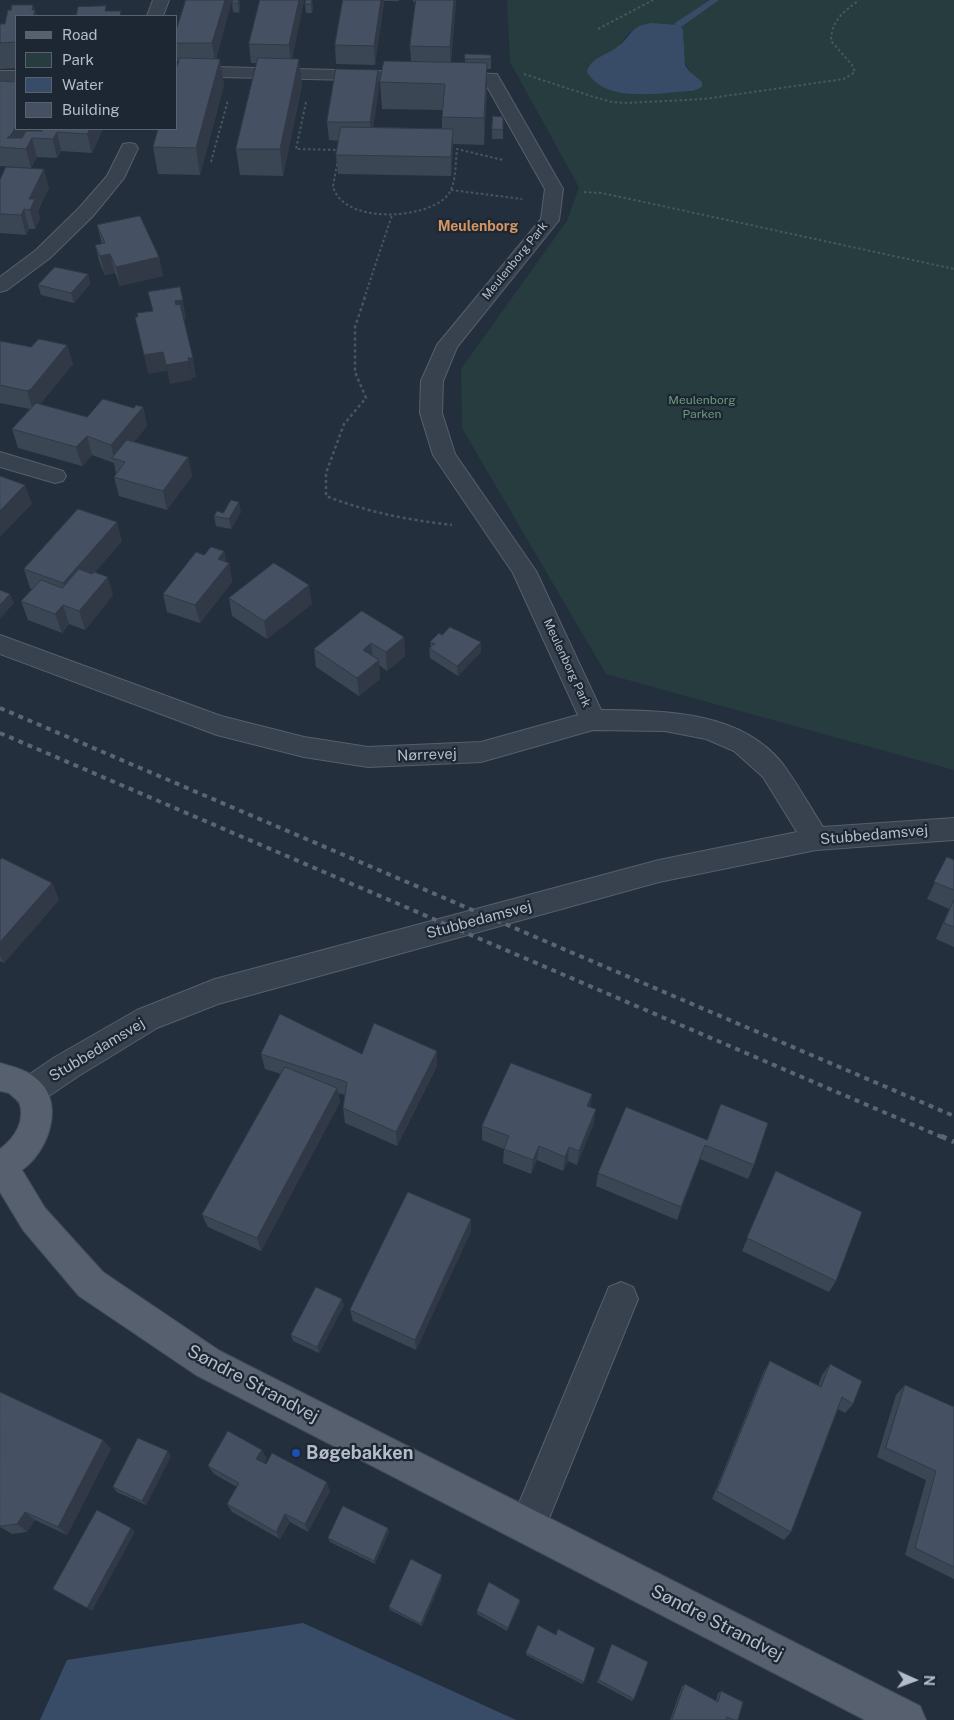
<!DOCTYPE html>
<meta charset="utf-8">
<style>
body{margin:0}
#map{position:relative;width:954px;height:1720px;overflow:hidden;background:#242f3e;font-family:"Public Sans",sans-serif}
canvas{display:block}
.legend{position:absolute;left:15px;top:15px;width:162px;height:115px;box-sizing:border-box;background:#1d2633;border:1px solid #59626f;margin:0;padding:6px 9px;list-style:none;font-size:15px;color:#b4bcc9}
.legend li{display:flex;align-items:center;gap:10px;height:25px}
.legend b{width:25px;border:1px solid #59626f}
.north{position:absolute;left:889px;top:1655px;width:50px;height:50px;-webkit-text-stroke:4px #1d2633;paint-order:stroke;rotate:92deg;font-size:14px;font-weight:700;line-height:20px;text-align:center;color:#b4bcc9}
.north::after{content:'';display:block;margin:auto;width:18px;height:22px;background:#b4bcc9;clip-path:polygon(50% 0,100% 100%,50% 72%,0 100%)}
</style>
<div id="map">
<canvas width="954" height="1720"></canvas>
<ul class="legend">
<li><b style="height:6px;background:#56606e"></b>Road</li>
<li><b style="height:14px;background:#263c3f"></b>Park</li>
<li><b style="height:14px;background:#394c67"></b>Water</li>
<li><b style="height:14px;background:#455162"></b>Building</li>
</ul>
<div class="north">N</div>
</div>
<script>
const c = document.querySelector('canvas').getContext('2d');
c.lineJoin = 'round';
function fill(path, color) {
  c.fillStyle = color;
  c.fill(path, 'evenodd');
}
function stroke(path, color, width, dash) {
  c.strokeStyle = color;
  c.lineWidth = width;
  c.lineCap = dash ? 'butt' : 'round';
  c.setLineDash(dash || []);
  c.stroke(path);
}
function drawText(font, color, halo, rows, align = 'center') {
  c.font = font + ' "Public Sans",sans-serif';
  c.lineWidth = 4.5;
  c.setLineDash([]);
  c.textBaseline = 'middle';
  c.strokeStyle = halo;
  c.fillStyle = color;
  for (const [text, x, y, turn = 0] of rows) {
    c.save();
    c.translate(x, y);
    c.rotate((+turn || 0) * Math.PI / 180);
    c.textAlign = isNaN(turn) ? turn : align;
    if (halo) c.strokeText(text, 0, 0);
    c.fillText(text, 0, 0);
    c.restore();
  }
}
fill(new Path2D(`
 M508,0H954V770L606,674L462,428L461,369L567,221L579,187L510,62L507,3ZM646,24L684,33C684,50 681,66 696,77L693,91L632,95L592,62L617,48L630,32Z`), '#263c3f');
fill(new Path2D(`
 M651,23L678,25L683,29L685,65L689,71L702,82V87L693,91C661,92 607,105 587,72C590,58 607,55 617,47C632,37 629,26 651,23Z
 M303,1623L516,1720H40L67,1660Z`), '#394c67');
fill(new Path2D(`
 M710,0H719L681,27H675V23Z`), '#394c67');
const minor = new Path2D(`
 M153,0H169L163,16H147Z
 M176,66L497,74L563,189L559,220L457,347L443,381L442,413L455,454L536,571L601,710C663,711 739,710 782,763C797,783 810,807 823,827L954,818V840L816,850L659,882L218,1004L157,1028L77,1077L40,1102L29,1106L18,1102L14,1092L18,1082L55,1057L137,1010L215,979L659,860L797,832L763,777L734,751L706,739L665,731L593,730L481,762L368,767L304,757L217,735L0,654V635L221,716L304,737L368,747L481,742L578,715L513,573L433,455L420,413L421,381L437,345L541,219L545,189L485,83L176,76Z
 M0,71H16V81H0Z
 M129,143L135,144L138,148L124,178L93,216L50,258L7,290L0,292V277L36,250L79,208L107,176L123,144Z
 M0,452L63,471L66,476L63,481L55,483L0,467Z
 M621,1282L633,1287L638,1299L541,1538L528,1543L515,1538L510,1525L609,1287Z`);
const major = new Path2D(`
 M0,1063C14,1067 28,1070 39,1081C65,1105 48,1152 22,1170L45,1208L103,1272L220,1351L920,1706L926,1720H865L196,1375L79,1296L23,1230L0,1192V1149C15,1138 26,1120 19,1102L9,1093L0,1091Z`);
stroke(minor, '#565f6c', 2);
stroke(major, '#414a57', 2);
stroke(new Path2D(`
 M598,29L653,0
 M524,74L594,97L612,102L627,103L704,99L844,79L855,72L852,65L831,41C831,20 844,12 859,0
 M306,102L296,149L339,150
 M338,159L333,186C342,224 423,220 446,197C457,186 455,164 457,149L503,160
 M211,162L228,100
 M451,190L522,199
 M584,192L602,193L954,269
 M364,299L392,215`), '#44595c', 2, [2.5, 2.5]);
stroke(new Path2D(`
 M365,297L355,327V372L366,398L344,424L326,473V496C367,512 408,520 452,525`), '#44595c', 2.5, [3, 3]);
fill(minor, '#38414e');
fill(major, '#56606e');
stroke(new Path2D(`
 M0,708L954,1116
 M0,733L944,1138`), '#5a6575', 4, [5, 5]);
stroke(new Path2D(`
 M941,1136L954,1142`), '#5a6575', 5, [6, 6]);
fill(new Path2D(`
 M232,0L216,59L224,85L200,175L158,174L153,147L179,61H176V31Z
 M233,0H239L240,8L239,13L233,12L232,3Z
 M260,0H304L292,59L302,85L283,176L240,175L236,149L257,63H251L249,44Z
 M312,0L313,8L312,13H306L305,4Z
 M343,0H399V1H384L375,65L336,64L335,45Z
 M413,0H456L451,62H465V54L491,55V69H487V89L484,145L453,144L451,176L338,174L336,155L339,141L329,140L327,122L335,79L334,76L378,70L379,89L373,127L442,129V110L382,109L380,82L411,61L410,46L416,2H413Z
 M12,5H33L37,16H16V68L0,69V24H5L8,10H11Z
 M0,81L29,131H35L34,130L103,129L92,153L61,151L57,158L37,157L31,168L0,166Z
 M503,117V139H492V129Z
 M0,180L49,188L38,211L40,218L35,229H29L26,235L0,233Z
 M97,225L159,257L163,276L120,286L115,273L105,275L100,264L95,245L102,244Z
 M88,274L90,284L74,303L41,295L38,285Z
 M0,341L31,347L67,345L73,364L40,404L87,417L134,408L143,407L147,426L134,442L188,457L192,476L167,510L119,496L114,477L116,474L114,463L92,455L82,466L18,448L12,429L30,409L0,403Z
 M241,512L231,529L216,526L214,516L223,513Z
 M122,541L95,572L113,595L85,630L69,624L62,633L28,620L21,601L32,589L30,588L24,569Z
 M224,551L226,562L229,563L232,582L200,623L167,612L163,594L204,555Z
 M229,598L312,604L267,639L232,616Z
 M442,635L481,642V652L458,676L430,658L429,648L431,647L430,642Z
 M404,637L405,656L387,671L379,665L380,679L359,696L316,667L314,649Z
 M947,857L954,860V947L936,939L949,909L927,899Z
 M0,860L52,883L59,900L4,963L0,961Z
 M261,1054H362L437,1066L397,1146L345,1123L343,1108L345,1095L338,1093L340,1102L261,1251L208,1227L202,1215L281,1074L265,1069Z
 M592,1094L590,1107L594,1123L577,1165L568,1161L563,1171L537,1160L531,1174L503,1163L504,1149L482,1140V1126Z
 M707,1140L754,1165L748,1179L700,1159L677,1220L596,1186L598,1173Z
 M776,1171L836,1281L829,1292L742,1251Z
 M471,1219V1231L416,1350L353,1321L350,1310Z
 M344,1305L319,1353L293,1341L291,1335Z
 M770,1361L818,1386L822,1375L830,1364L853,1404L845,1413L838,1409L791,1532L784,1540L712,1499L764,1371Z
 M905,1385L954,1407V1579L905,1555L926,1480L877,1457L896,1395Z
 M0,1392L103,1440L111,1449L67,1535L35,1520L27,1532L12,1534L0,1527Z
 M262,1450L267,1459L264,1463L330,1491L308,1532L290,1522L280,1539L232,1512L227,1504L237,1487L214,1474L208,1466Z
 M171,1456L146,1505L117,1492L113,1487Z
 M388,1528L389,1532L375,1564L330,1542L328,1538Z
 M442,1575V1579L422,1626L390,1610L389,1607Z
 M520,1600V1603L507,1631L477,1614V1611Z
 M556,1635L584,1682L582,1684L526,1655V1653Z
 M612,1644L634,1699L632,1701L597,1682Z
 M685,1684L716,1701L718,1693L721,1691L738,1720H670L682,1686Z`), '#3b4654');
fill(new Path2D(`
 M225,0H232L215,62L212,43Z
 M239,0L240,8L239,13L238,3Z
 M299,0H304L291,63L289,45Z
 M312,0L313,8L312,13L311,4Z
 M381,0H384V4L375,65L374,46Z
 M454,0H456V5L450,65V47Z
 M33,5L35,11V10L37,16H33L32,10Z
 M220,59L224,85L200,175L196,148Z
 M299,59L302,85L283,176L280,149Z
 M487,63V89L484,145V118Z
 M378,70L379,89L371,141L370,122Z
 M16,126V129H30L19,148L7,138Z
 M90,129H103L92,153L87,134Z
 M453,129V148L451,176V157Z
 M57,132L61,151L57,158L53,139Z
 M32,138L37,157L31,168L26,149Z
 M44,169L49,188L38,211L40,218L35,229L30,210L29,199Z
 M24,209L29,229L26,235L21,215Z
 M110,254L115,273L105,275L100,256Z
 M159,257L163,276L120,286L116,267Z
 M88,274L90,284L74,303L71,293Z
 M183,300L186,319L179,321L175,301Z
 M67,345L73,364L37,408L33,410L27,391Z
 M163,352L167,371L148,374L144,355Z
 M188,358H193L196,377L192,378Z
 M189,361L192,380L170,384L166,365Z
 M143,407L147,426L119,460L114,459L111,445Z
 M87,436L92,455L82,466L76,447Z
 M188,457L192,476L167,510L163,491Z
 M25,485L32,504L0,537V511Z
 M239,502L241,512L231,529L229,519Z
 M117,522L122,541L69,602L63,583Z
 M224,551L227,566L229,563L232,582L200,623L195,605L218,559Z
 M108,577L113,595L85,630L79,611Z
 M309,585L312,604L267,639L264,621Z
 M10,594L14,603L0,619V605Z
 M63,605L69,624L62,633L55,614Z
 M404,637L405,656L387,671L386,652Z
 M481,642V652L458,676L457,666Z
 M371,643L373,661L363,650Z
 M379,660L380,679L359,696L357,678Z
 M52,883L59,900L4,963L0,956V942Z
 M437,1051V1066L397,1146L396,1132Z
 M337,1088L340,1102L261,1251L257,1238Z
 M592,1094L590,1109L587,1106Z
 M596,1109L594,1123L577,1165L579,1151Z
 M705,1145L700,1159L677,1220L681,1207Z
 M539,1146L537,1160L531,1174L533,1160Z
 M569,1147L568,1161L563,1171L565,1157Z
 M471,1219V1231L416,1350L415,1340Z
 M342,1299L344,1305L319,1353L317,1347Z
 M103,1440L111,1449L67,1535L58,1527Z
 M262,1450L267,1459L261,1468L256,1459Z
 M168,1451L171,1456L146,1505L142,1501Z
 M327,1482L330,1491L308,1532L305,1524Z
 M25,1512L35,1520L27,1532L17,1524Z
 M285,1514L290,1522L280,1539L276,1532Z
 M131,1528L135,1532L92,1611L87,1608Z
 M388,1528L389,1532L375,1564L374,1561Z
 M442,1575V1579L422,1626L421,1624Z
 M520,1600V1603L507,1631L508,1628Z`), '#303945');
const building = new Path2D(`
 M186,0H225L212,43H176V31Z
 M233,0H239L238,3H232Z
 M260,0H299L289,45L249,44Z
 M306,0H312L311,4H305Z
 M343,0H381L374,46L335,45Z
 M416,0H454L450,47L410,46Z
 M12,5H33L32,10H35L33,16H16V42L0,43V24H5L8,10H11Z
 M106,6L105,11H121L120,16H76L78,7Z
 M465,54L491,55V59H465Z
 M180,58L220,59L196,148L153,147L158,129H176V70Z
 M258,58L299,59L280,149H236Z
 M384,61L487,63L484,118L442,117L445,84L380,82Z
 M336,69L378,70L370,122H327Z
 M0,81L16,82V126L11,135L7,138H22L26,131H43L34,130L35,129H90L87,134L57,132L53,139L32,138L26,149L0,147Z
 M493,116L503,117V130L492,129Z
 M341,127L453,129L451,157L336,155Z
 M6,167L44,169L29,199H35L30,210L24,209L21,215L0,214V180Z
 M140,216L159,257L116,267L110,254L100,256L95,245L105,243L97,225Z
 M55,267L88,274L71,293L38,285Z
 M180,287L183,300L175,301L176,305L180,304L193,358H188L189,361L166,365L163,352L144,355L135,317H138L137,313L153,311L148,292Z
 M39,339L67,345L31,389L27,391L0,385V341L31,347Z
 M103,399L134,408L136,405L143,407L111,445L87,436L76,447L12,429L36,403L87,417Z
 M127,440L188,457L163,491L114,477L125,462L112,458Z
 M0,476L25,485L0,511Z
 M231,500L239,502L229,519L214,516L217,511L223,513Z
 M78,509L117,522L63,583L24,569Z
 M211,547L224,551L218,559L229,563L195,605L163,594L196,552L204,555Z
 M274,563L309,585L264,621L229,598Z
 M79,569L92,574L94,572L108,577L79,611L63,605L55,614L21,601L41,580L62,588Z
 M0,590L10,594L0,605Z
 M362,611L404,637L386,652L371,643L363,650L379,660L357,678L314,649Z
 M450,627L481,642L457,666L429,648L435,644L430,642L439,633L442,635Z
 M947,857L954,860V890L934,882Z
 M2,858L52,883L0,942V860Z
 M954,900V927L944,923Z
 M280,1014L362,1054L374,1023L437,1051L396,1132L343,1108L347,1082L261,1054Z
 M511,1063L592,1094L587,1106L596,1109L579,1151L569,1147L565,1157L539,1146L533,1160L504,1149L509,1136L482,1126Z
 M285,1067L337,1088L257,1238L202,1215Z
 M721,1104L768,1123L754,1165L705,1145L681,1207L598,1173L626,1107L707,1140Z
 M776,1171L862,1212L836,1281L747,1238Z
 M408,1192L471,1219L415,1340L350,1310Z
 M316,1287L342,1299L317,1347L291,1335Z
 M770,1361L821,1387L830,1364L862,1381L853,1404L842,1397L791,1532L717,1491Z
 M905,1385L954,1407V1567L915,1548L936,1471L886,1448Z
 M0,1392L103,1440L58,1527L25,1512L17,1524L2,1526H0Z
 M228,1431L262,1450L256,1459L266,1464L272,1453L327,1482L305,1524L285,1514L276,1532L227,1504L239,1483L208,1466Z
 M138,1438L168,1451L142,1501L113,1487Z
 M343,1506L388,1528L374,1561L328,1538Z
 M97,1510L131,1528L87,1608L53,1589Z
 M411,1559L442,1575L421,1624L389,1607Z
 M489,1582L520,1600L508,1628L477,1611Z
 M538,1625L556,1635L558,1629L595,1648L584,1682L526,1653Z
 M612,1644L648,1662L634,1699L599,1680Z
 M685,1684L718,1702L721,1691L743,1702L738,1720H734L727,1717L726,1720H672Z`);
fill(building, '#455162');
stroke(building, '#303945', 1);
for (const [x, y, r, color] of [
 [296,1453,5,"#1a4fb4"]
]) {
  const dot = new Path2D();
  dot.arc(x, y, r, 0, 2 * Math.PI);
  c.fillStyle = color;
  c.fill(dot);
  stroke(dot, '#1d2633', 2);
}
drawText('12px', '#b4bcc9', '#1d2633', [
 ["Meulenborg Park",515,261,-51],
 ["Meulenborg Park",567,663,65]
]);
drawText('12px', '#6b9a76', '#1d2633', [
 ["Meulenborg",702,400],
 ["Parken",702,414]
]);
drawText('bold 14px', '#d59563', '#1d2633', [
 ["Meulenborg",478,227]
]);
drawText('15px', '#b4bcc9', '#1d2633', [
 ["Nørrevej",427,755,-2],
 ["Stubbedamsvej",874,835,-5],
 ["Stubbedamsvej",479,920,-15],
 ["Stubbedamsvej",97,1050,-31]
]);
drawText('18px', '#b4bcc9', '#1d2633', [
 ["Søndre Strandvej",253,1384,28],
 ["Søndre Strandvej",717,1623,27]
]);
drawText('bold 18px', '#b4bcc9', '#1d2633', [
 ["Bøgebakken",306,1453]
], 'left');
</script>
